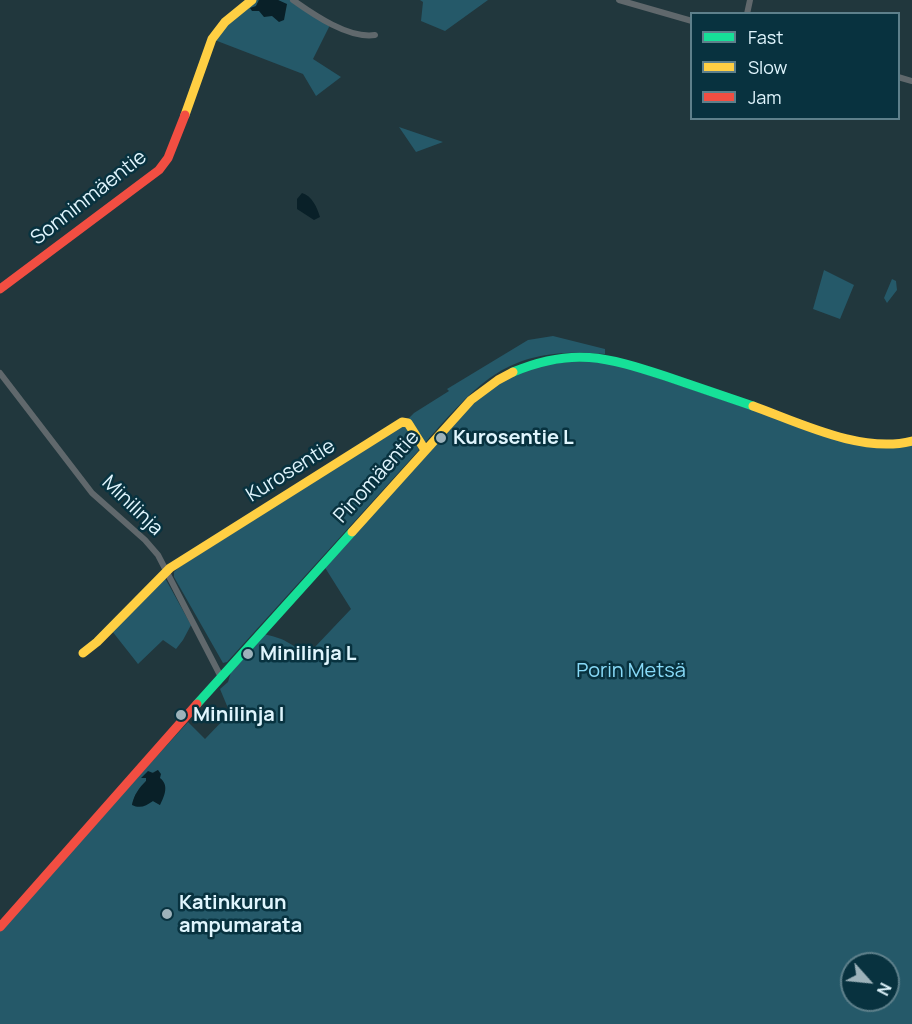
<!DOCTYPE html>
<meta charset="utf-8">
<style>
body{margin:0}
#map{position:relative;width:912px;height:1024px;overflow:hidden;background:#21373d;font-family:Manrope,sans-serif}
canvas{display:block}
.legend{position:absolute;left:690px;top:12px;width:210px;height:108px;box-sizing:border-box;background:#08323f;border:2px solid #5e808b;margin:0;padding:8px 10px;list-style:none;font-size:18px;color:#e0f5fd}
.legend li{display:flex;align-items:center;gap:12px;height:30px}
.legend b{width:30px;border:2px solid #5e808b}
.north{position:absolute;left:840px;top:952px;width:60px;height:60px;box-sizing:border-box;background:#08323f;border:2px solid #5e808b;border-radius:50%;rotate:117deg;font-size:16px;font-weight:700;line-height:24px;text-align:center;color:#e0f5fd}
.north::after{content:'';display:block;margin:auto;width:21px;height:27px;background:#9db2ba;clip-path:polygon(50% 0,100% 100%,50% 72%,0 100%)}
</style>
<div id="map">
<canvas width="912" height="1024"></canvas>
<ul class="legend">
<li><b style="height:8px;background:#16e098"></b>Fast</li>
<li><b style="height:8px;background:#ffcf43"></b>Slow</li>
<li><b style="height:8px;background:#f24e42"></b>Jam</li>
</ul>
<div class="north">N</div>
</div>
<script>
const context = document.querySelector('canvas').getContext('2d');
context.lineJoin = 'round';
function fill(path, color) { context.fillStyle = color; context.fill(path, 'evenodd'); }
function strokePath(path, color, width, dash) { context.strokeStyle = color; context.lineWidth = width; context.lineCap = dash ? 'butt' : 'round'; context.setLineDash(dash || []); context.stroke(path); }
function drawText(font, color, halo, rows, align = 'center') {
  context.font = font + ' Manrope,sans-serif'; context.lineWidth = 5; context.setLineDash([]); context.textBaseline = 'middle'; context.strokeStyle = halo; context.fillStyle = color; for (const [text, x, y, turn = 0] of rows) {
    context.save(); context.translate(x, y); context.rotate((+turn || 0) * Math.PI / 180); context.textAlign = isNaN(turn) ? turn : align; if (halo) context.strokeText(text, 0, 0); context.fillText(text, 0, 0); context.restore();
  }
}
fill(new Path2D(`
 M252,0H259L256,6L287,5L278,0H293L331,23L313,59L341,77L316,96L303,74L212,39Z
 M420,0H488L445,31L421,21L423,2Z
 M399,127L443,142L416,152Z
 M824,270L854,285L840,319L813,309Z
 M892,279L896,281L897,290L887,303L884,298Z
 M553,336L605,349V354C510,346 483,377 425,443L408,419L414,413L449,391L447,389L528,340Z
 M569,362H602L631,369L838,439L912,443V1024H0V928L188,722L205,739L230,713L220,689L228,682L231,672L264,634C271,636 281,638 287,642C298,648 302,653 314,648L351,609L324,566L447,430L484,393L503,381L535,366ZM158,770L160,805L153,801L132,805C134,795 139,788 146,781L147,778H142ZM852,964H888V1000H852Z
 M400,426L407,427L419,450L227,662L223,663L174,577V572L178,568Z
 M165,578L191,625L183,640L176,649L163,640L138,664L112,631Z`), '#255969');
fill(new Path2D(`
 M259,0H278L287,4L284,20L279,22L272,16L264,17L259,11H252L250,8L256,6Z
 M302,193C312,196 317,207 320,217L314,220L297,209V199Z
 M158,770L161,774L160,778C169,785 165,795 160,805L153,801C146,806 140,809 132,805C134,795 139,788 146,781V778H141L148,771L153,773Z`), '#092028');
strokePath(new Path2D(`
 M293,0C314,15 349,39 375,35
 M619,0L692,21
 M747,14L750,0
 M898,77L912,81
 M0,373L92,493L145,540L158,555L221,677`), '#60686c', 6);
strokePath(new Path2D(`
 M513,372C572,347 607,357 665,376C694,386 724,396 753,406
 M197,704L352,532`), '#16e098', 9);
strokePath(new Path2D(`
 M185,115L212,39L225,22L252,0
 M753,406C800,423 862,454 912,441
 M352,532L471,400L498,380L513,372
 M83,653L97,642L170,568L402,422L408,423L425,450`), '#ffcf43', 9);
strokePath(new Path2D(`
 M0,289L159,170L168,158L185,115
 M0,927L197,704`), '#f24e42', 9);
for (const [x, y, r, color] of [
 [441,438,6,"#9db2ba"],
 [248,654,6,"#9db2ba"],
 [181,715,6,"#9db2ba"],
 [167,914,6,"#9db2ba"]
]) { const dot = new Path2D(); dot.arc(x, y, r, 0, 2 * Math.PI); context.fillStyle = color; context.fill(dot); strokePath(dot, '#08323f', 2); }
drawText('20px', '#e0f5fd', '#08323f', [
 ["Sonninmäentie",89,198,-38],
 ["Kurosentie",291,471,-32],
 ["Pinomäentie",377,477,-48],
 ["Minilinja",132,506,44]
]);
drawText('bold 20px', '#e0f5fd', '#08323f', [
 ["Kurosentie L",453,438],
 ["Minilinja L",260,654],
 ["Minilinja I",193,715],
 ["Katinkurun",179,903],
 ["ampumarata",179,926]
], 'left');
drawText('20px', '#88daf7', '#08323f', [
 ["Porin Metsä",631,671]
]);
</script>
